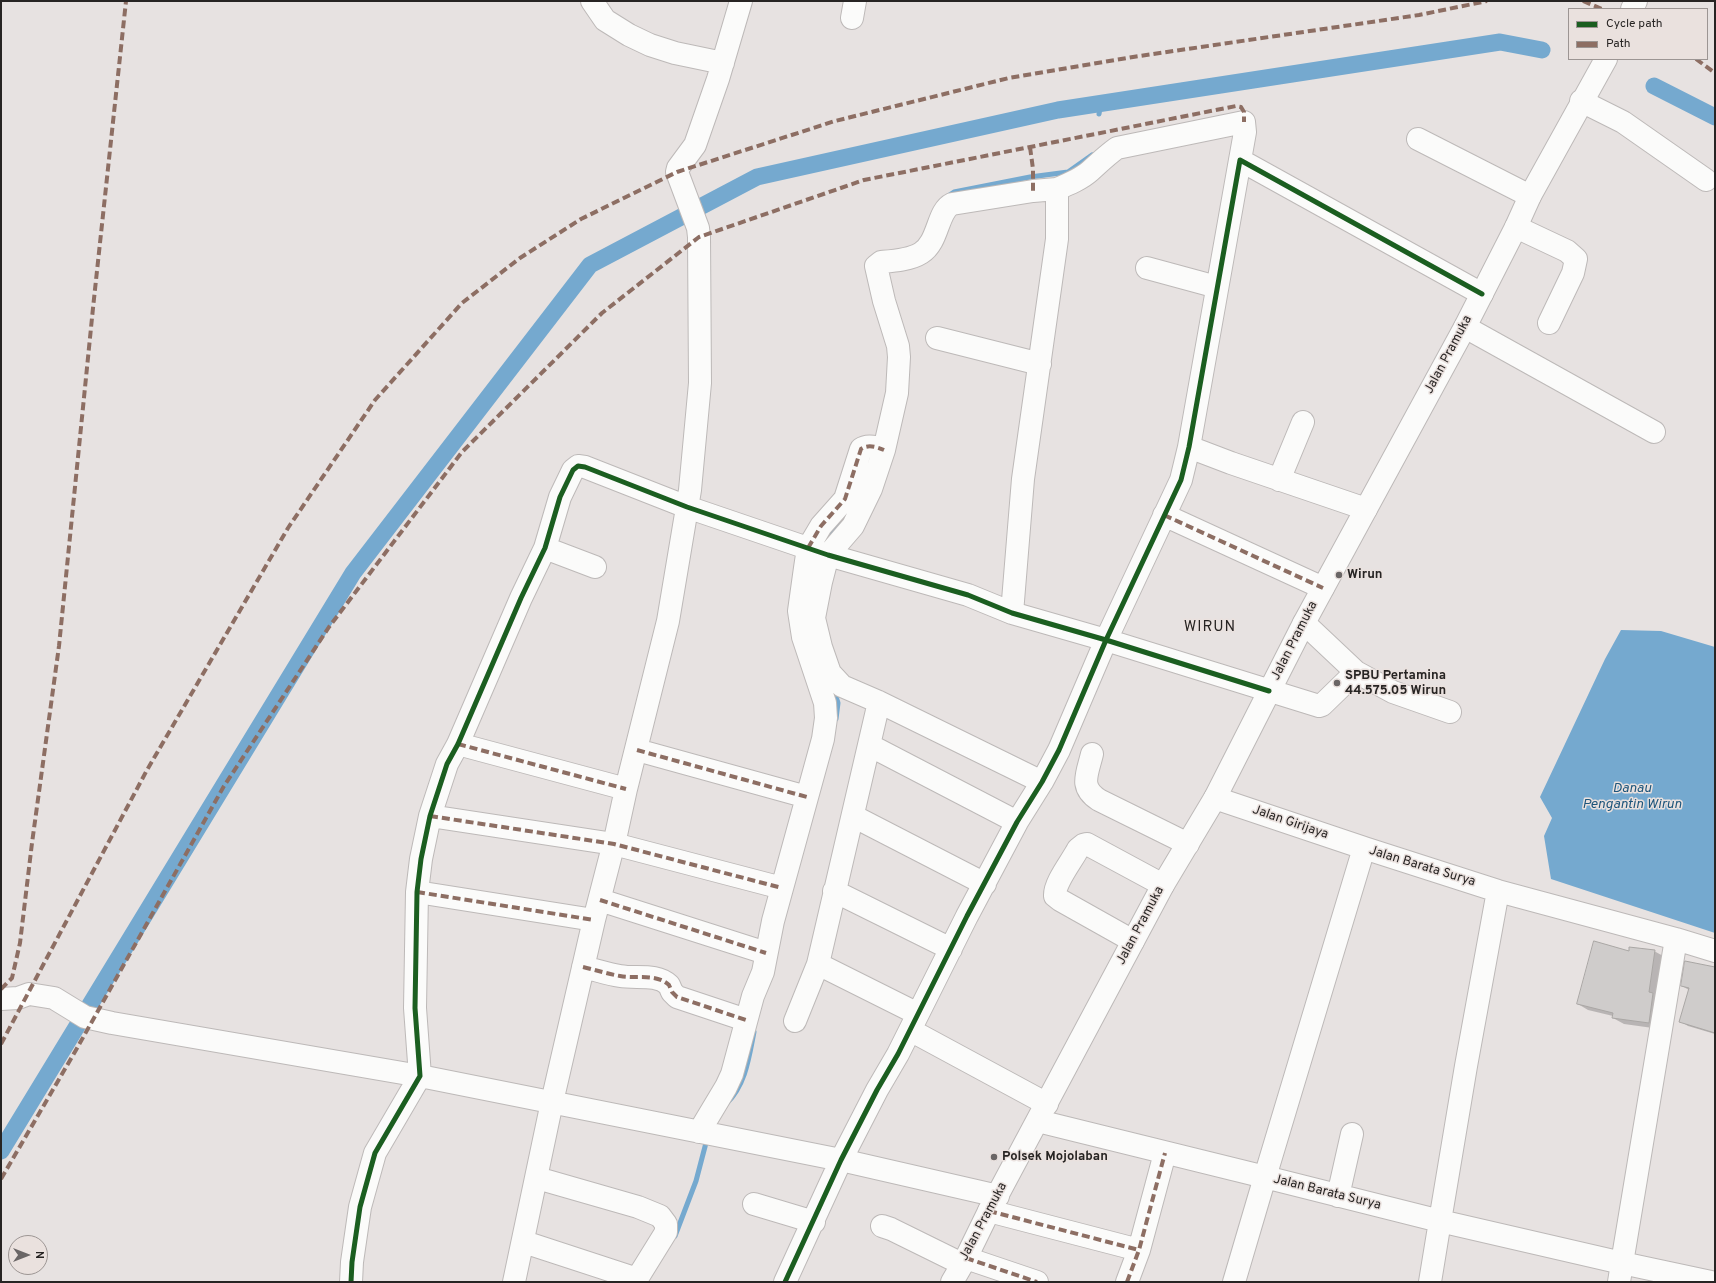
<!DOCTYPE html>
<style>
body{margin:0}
#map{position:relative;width:1716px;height:1283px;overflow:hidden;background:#e7e2e1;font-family:Overpass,sans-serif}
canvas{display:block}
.frame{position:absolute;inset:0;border:2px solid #272423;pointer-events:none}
.legend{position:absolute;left:1568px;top:8px;width:140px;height:52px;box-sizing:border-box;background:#eae1de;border:1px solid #9c9593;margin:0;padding:5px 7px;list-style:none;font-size:12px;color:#272423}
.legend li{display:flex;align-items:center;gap:8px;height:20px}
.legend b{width:20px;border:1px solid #9c9593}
.north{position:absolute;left:8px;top:1235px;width:40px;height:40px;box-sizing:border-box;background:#eae1de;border:1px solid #9c9593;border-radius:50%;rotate:90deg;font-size:11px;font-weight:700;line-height:16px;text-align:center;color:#272423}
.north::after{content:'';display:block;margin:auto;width:14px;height:18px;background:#6a6666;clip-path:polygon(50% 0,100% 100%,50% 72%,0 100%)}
</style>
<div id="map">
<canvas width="1716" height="1283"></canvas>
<div class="frame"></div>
<ul class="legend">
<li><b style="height:5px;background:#1b5e20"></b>Cycle path</li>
<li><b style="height:5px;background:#8d6e63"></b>Path</li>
</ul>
<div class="north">N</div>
</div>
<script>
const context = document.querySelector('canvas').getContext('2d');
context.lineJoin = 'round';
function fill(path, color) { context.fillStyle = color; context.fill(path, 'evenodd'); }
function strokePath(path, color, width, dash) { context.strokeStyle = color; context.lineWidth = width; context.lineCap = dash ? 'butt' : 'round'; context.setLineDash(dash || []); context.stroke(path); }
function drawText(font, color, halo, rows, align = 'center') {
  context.font = font + ' Overpass,sans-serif'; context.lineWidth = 3; context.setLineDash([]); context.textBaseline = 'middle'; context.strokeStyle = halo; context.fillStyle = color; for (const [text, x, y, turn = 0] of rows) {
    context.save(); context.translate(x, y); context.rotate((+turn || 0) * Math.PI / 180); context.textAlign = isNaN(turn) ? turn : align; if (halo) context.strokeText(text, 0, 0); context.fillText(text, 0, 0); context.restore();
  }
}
fill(new Path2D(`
 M1621,630L1661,631L1715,647V933L1551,879L1544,836L1552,818L1540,797L1605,659Z`), '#75a9cf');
fill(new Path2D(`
 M1654,951L1665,957L1660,1029L1624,1024L1613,1018V1016L1588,1010L1578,1004L1629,952Z
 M1715,969V1034L1688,1026L1680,1021L1689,990L1682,986Z`), '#0003');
strokePath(new Path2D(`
 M1099,114L1101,103
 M948,196L954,192L1030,177L1068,172L1092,155
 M823,543L840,521
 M834,690L838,703L836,719
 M727,1103C746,1084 749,1057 754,1032
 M675,1236L696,1181L707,1139`), '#75a9cf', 5);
strokePath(new Path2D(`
 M1654,86L1715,117
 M1,1151L353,573L590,265L757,177L1058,110L1500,42L1542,50`), '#75a9cf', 17);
const building = new Path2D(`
 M1594,941L1629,951V947L1655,950L1649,992L1653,993L1649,1023L1612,1018L1613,1013L1577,1004Z
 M1685,961L1715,967V1033L1679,1022L1689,988L1681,986Z`);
fill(building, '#cfcccb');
strokePath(building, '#a9a6a4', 1);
const minor = new Path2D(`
 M592,1L605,20L629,35L650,45L675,53L723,63
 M852,18L855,1
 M1581,101L1623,122L1706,180
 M1418,139L1530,196
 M1057,189C1069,184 1081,179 1090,171C1099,163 1107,155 1117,148L1244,122L1245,132L1240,160
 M1516,227L1567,251L1576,259L1573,273L1549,323
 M1147,268L1217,287
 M1465,327L1654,432
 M937,338L1040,364
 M1189,447L1231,463L1366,509
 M1279,480L1303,422
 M1164,515L1323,588
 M545,548L595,567
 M1356,672L1393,692L1450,712
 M879,702L842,686L830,673L821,647L814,618L821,582L828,555L853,526L871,489L884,450L897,393L899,357L898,346L884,301L876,266L881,262C893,261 910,260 921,253C939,242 937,211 952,204L1033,191L1057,189V239L1023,479L1012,613
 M458,744L626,789
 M869,745L1017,822
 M637,750L807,797
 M1092,754C1087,775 1079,787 1099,800L1188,844
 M1215,798L1364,848
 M430,816L614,844L782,888
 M853,816L985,884
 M834,891L951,949
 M1498,891L1466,1066L1440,1221L1265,1177L1364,848L1498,891L1676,939
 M417,892L594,920
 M600,900L766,953
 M1133,941L1060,900L1055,896C1054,883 1072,861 1078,849L1083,845L1087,844L1163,885
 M818,964L918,1014
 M583,967C596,970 608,974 620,976C636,979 656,973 669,985L672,992L677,997L746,1020
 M1,999L18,998L29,994L54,998L85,1017L112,1023L420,1076L841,1160L998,1196
 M795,1021L818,964L879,702L1042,782
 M910,1030L1047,1104
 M1038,1121L1265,1177L1234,1282
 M699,1132L726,1087L732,1074L753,996L763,972L773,921L823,739L826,718L825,703L803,637L799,611L805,568L808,548L821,526L845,499L861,449C868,444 877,447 884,450
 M537,1178L638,1207L660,1216L666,1224V1232L635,1282
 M1338,1196L1352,1134
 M754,1204L814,1222
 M989,1211L1139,1250
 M882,1226L891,1229L962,1264
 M524,1242L637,1279
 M966,1258L1037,1282
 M351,1282L352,1262L360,1207L375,1153L420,1076L415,1008L417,892L421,859L430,816L447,764L458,744L521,598L545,548L560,497L573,470L578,466L585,467L687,507L828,555L968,595L1012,613L1106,640L1319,706L1322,705L1356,672L1304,623
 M514,1282L552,1102L594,920L616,835L626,789L668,621L690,490L700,383L699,237L698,228L677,172L678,168L695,145L718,79L741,1
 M785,1282L841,1160L877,1090L898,1054L967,916L1017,822L1042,782L1059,750L1106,640L1181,480L1189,447L1240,160L1482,294
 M1127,1282L1139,1250L1165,1153
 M1430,1282L1440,1221L1622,1263L1619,1282
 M1711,1282L1622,1263L1676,939L1715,951`);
const major = new Path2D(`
 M1632,9L1636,1
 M952,1282L966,1258L989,1211L1163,885L1215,798L1304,623L1465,327L1516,227L1530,196L1606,59`);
strokePath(minor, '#bdb9b8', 24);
strokePath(major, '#bdb9b8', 24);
strokePath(minor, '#fbfbfa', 22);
strokePath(major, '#fbfbfa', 22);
strokePath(new Path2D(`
 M1583,1L1602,9
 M1696,59L1715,73
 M1030,147L1033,169V191
 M1164,515L1323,588
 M808,548L821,526L845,499L861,449C868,444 877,447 884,450
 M458,744L626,789
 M637,750L807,797
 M430,816L614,844L782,888
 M417,892L594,920
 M600,900L766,953
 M583,967C596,970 608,974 620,976C636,979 656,973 669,985L672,992L677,997L746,1020
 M1,989L12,978L20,943L32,843L59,646L93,308L126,1
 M1,1044L147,770L288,528L375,400L462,303L520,258L581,219L677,172L835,121L1009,78L1133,57L1419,15L1487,1
 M1,1179L76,1050L224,786L329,627L462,452L602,313L699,237L864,180L1236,106L1241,107L1244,112V122
 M989,1211L1139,1250
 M966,1258L1037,1282
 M1127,1282L1139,1250L1165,1153`), '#8d6e63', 4, [8, 4]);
strokePath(new Path2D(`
 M351,1282L352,1262L360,1207L375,1153L420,1076L415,1008L417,892L421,859L430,816L447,764L458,744L521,598L545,548L560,497L573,470L578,466L585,467L687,507L828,555L968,595L1012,613L1106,640L1269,691
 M785,1282L841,1160L877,1090L898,1054L967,916L1017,822L1042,782L1059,750L1106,640L1181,480L1189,447L1240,160L1482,294`), '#1b5e20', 5);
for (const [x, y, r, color] of [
 [1339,575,4,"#6a6666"],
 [1337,683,4,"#6a6666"],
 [994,1157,4,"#6a6666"]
]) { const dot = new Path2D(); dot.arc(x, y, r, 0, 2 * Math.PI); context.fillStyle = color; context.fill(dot); strokePath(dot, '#eae1de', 1.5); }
drawText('13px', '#272423', '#eae1de', [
 ["Jalan Pramuka",1449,355,-62],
 ["Jalan Pramuka",1295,641,-63],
 ["Jalan Girijaya",1290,823,19],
 ["Jalan Barata Surya",1422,867,17],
 ["Jalan Pramuka",1141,926,-62],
 ["Jalan Barata Surya",1327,1193,14],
 ["Jalan Pramuka",984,1222,-62]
]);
drawText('bold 13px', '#272423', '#eae1de', [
 ["Wirun",1347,575],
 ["SPBU Pertamina",1345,676],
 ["44.575.05 Wirun",1345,691],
 ["Polsek Mojolaban",1002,1157]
], 'left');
drawText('italic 14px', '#1d557b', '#eae1de', [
 ["Danau",1632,789],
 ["Pengantin Wirun",1632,805]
]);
context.letterSpacing = '1px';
drawText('15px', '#272423', '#eae1de', [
 ["WIRUN",1210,628]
]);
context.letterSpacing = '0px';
</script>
